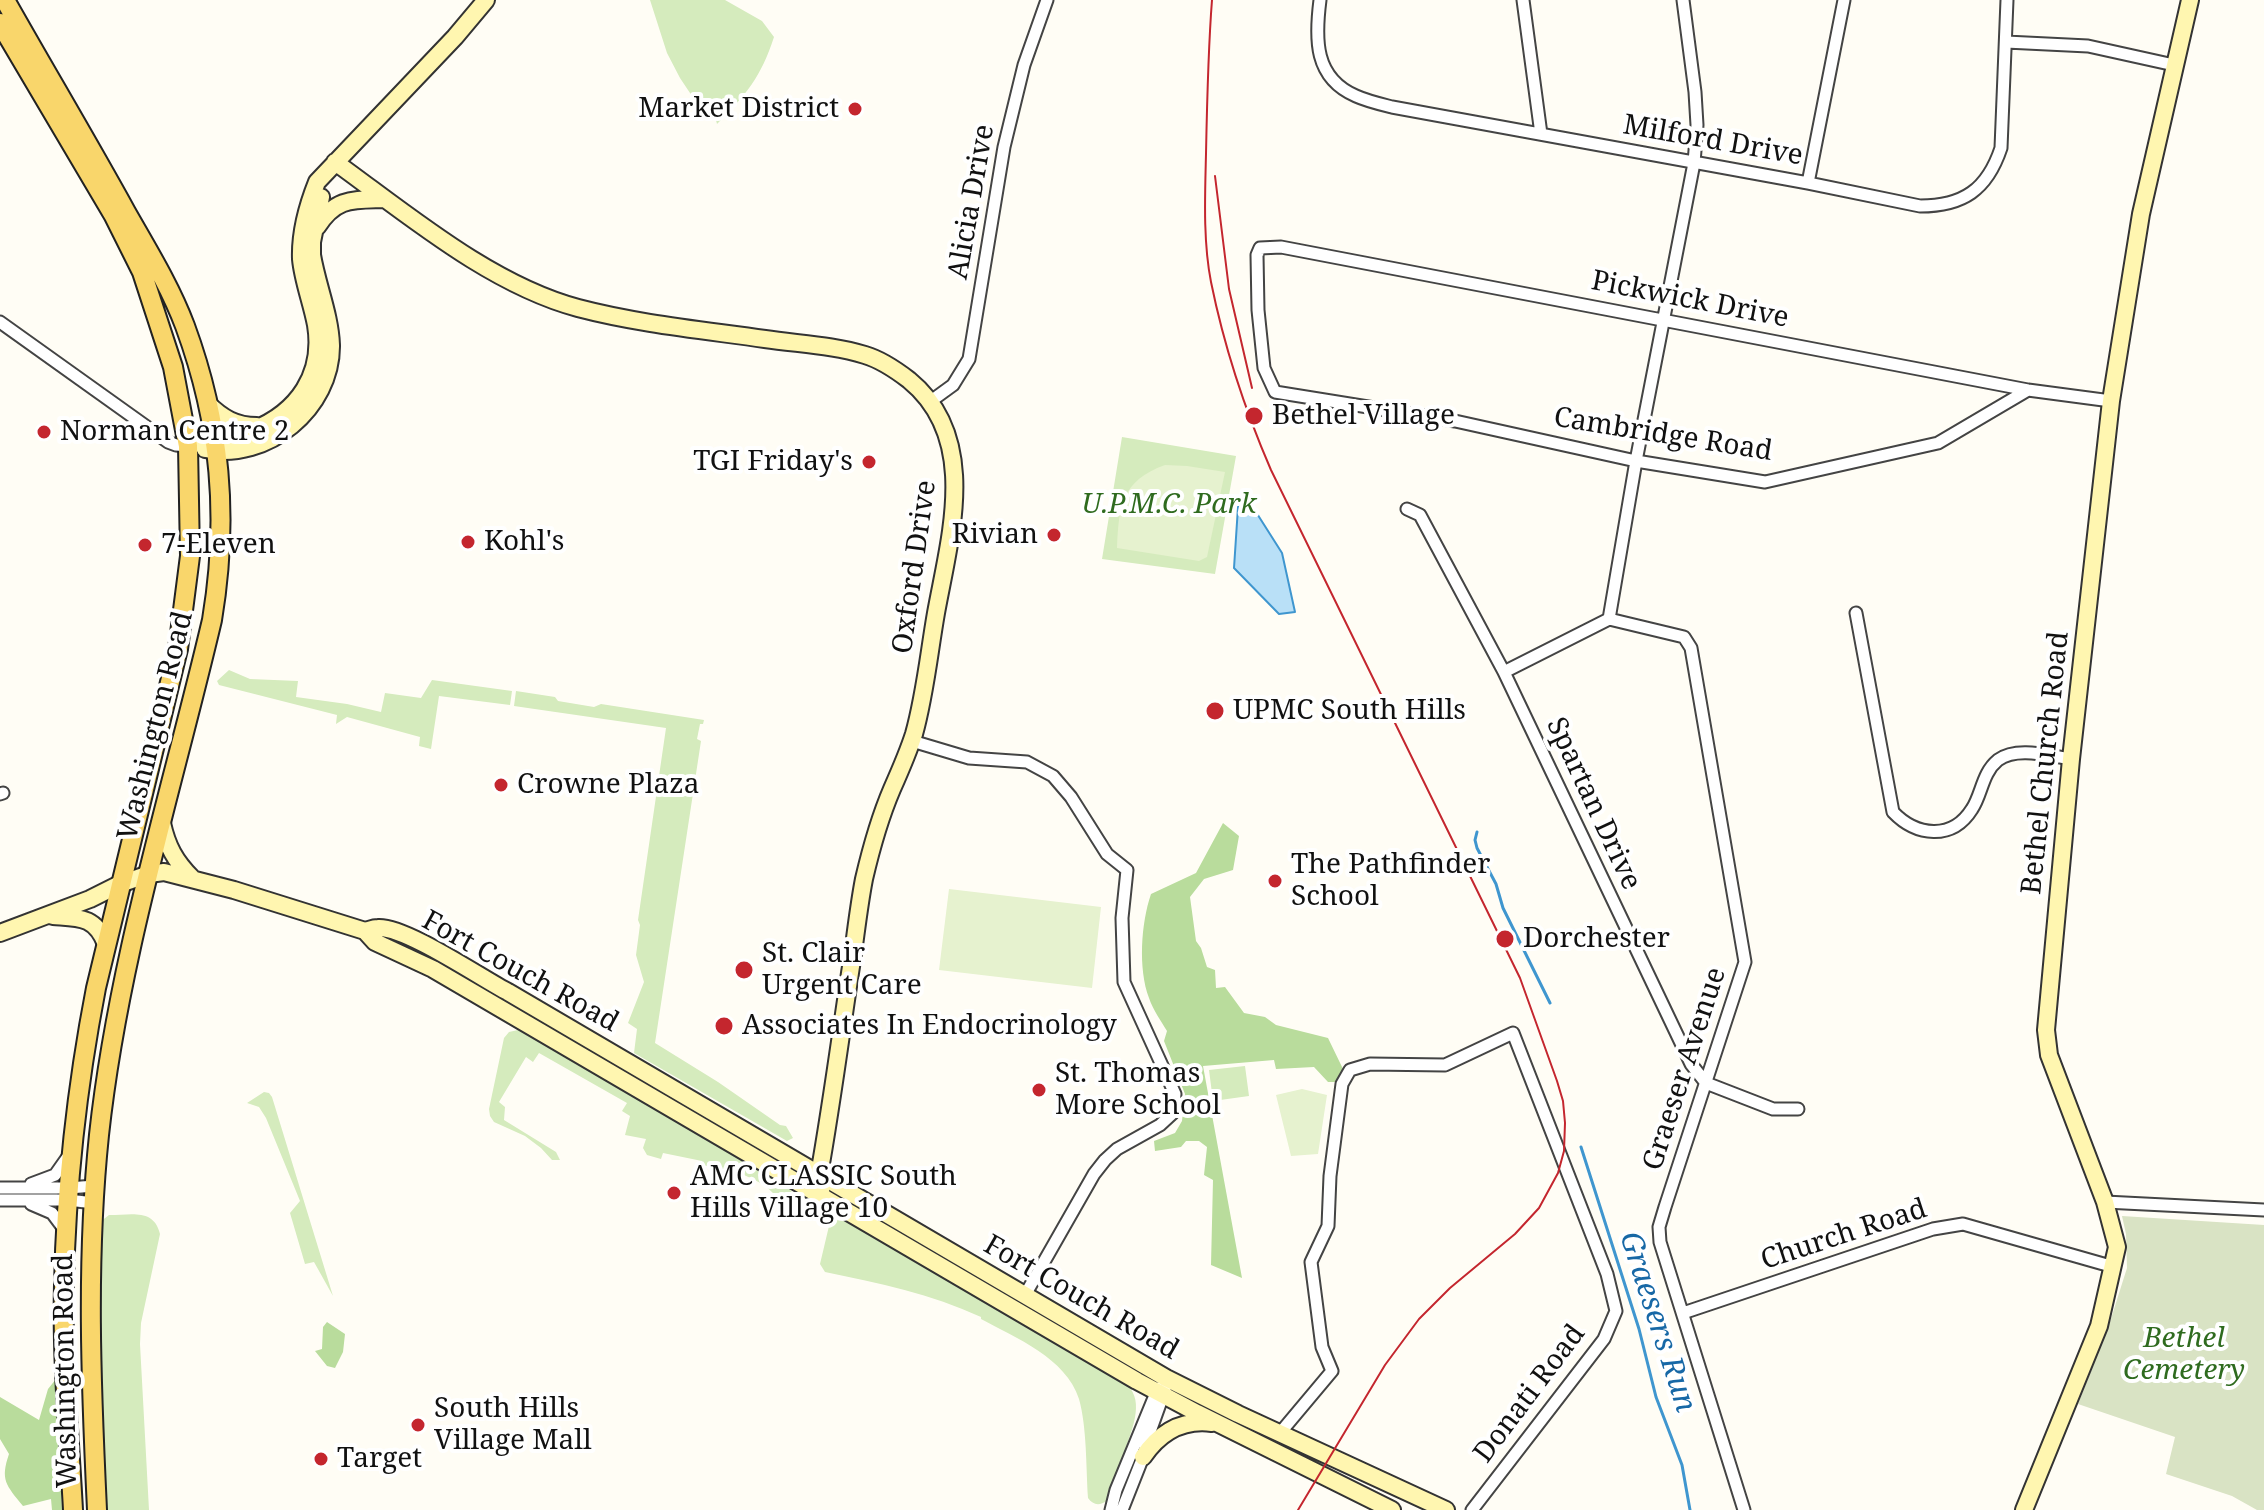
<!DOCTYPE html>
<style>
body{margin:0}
canvas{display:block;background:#fffdf5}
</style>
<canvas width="2264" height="1510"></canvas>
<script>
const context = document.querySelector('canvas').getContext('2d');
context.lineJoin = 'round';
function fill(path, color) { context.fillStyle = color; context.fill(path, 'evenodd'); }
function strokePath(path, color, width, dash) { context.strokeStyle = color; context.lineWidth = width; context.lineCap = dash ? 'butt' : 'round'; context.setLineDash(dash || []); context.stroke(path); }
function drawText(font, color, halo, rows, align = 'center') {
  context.font = font + ' "Noto Serif",serif'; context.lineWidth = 8; context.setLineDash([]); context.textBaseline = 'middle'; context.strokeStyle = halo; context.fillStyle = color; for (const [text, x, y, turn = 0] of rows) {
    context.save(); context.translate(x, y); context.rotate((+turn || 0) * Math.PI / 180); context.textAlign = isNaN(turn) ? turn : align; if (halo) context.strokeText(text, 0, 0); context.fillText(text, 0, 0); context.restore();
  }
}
fill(new Path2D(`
 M650,0H725L762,21L774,37C761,77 746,95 717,124L714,112L704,114L680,78L667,53Z
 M1122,437L1236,456L1215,574L1102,559Z
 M229,670L250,679L298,681L296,697L347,704L381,712L385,693L421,698L432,680L512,691L510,705L439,696L431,749L419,746L420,737L347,717L336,724L337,715L219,685L217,681Z
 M516,691L555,697L558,701L594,707L601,704L704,720L703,724H700L697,739L701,741L655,1043L718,1082L780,1125L786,1126L793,1138L787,1141L634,1053L637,1029L628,1023L644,982L636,955L640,925L638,920L666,728L514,706Z
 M518,1030L523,1031L783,1182C793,1191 797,1198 792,1212L789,1209L786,1211L785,1209C773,1190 765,1184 744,1175L742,1180L718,1174L717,1168L702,1165V1161L663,1153L661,1159L647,1155L643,1148L646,1139L625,1135L630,1116L622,1111L627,1103L539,1053L533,1062L526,1057L499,1102L505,1107L504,1120L556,1152L560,1160H552L541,1148L525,1136L494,1122L490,1116L489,1109L504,1038L509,1032Z
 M1245,1066L1249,1096L1213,1101L1209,1070Z
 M264,1092L269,1093L272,1097L333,1296L314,1262L305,1264L290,1213L300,1201L266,1118L259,1107L247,1103Z
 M109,1215C131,1215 154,1208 160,1234L141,1323L140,1344L149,1510H105L98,1409L100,1222Z
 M839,1218H844L1127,1383V1385C1146,1402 1130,1433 1124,1454L1126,1456L1107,1501C1099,1506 1093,1505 1088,1498C1086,1467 1087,1428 1079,1399C1066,1358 1016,1338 981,1319V1317C931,1294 879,1283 825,1272L820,1264L829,1226Z`), '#d5ebbd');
fill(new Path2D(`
 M1223,823L1239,836L1233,870L1204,879L1190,897L1196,941L1201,948L1207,967L1215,970L1216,988L1225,987L1244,1013L1265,1017L1276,1025L1328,1038L1343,1069L1338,1082H1328L1314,1067L1276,1069L1274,1060L1203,1066L1242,1278L1211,1265L1213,1180L1204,1175L1207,1147L1199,1141H1186L1181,1147L1155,1151L1154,1141L1175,1133L1182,1121L1185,1094L1164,1041L1167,1031C1161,1021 1153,1010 1149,998C1138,969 1141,923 1151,894L1196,873Z
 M327,1322L345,1334L343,1352L335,1368L327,1366L315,1351L322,1349L323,1327Z
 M56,1379L62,1510H52L51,1499L23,1506C6,1485 0,1480 9,1454L0,1439V1397L39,1420L48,1389Z`), '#b9dc9c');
fill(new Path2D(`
 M2122,1216L2264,1225V1510H2257L2232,1496L2166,1474L2175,1437L2078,1404L2108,1328L2127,1268L2126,1234Z`), '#d9e3c4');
fill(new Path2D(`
 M1165,465L1187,466L1225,472L1207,557L1199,561L1117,548C1119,506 1121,481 1165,465Z
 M949,889L1101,907L1092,988L939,970Z
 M1302,1089L1327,1095L1318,1154L1291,1156L1276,1095Z`), '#e6f2cf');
const water = new Path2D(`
 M1249,501L1282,553L1295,612L1279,614L1234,568L1238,507Z`);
fill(water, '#b9e0f7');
strokePath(water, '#3f96cf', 2);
strokePath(new Path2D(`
 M1477,832L1475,840L1477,848L1496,884L1503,908L1550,1003
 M1581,1147L1639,1329L1656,1397L1682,1465L1690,1510`), '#3f96cf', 3);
const street = new Path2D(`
 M1320,0C1315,39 1314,78 1356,96C1367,101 1380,104 1392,107L1808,183L1920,206C1963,206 1987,190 2001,148L2007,0
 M1523,0L1541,134
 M2006,42L2088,46L2174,65
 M1808,183L1844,0
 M0,322L168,442L176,445L188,446
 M2028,390L1938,443L1765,482L1636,461L1455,421L1275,392L1264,368L1258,310L1257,255L1260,248L1281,247L2028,390L2111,401
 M931,401L953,385L969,359L1004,147L1024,65L1047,0
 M1407,509L1420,515L1504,672L1691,1064L1706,1083L1773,1109H1798
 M1856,613L1893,812C1916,836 1952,841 1972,809C1982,794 1982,773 1998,760C2017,746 2049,756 2071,759
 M1609,619L1636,461L1694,163L1697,125L1695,92L1683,0
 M1504,672L1609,619L1684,637L1691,648L1745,962L1665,1207L1659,1227L1660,1242L1744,1510
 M912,741L969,758L1027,762L1053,776L1071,797L1107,854L1127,870L1122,918L1124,982L1175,1094L1173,1113L1160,1125L1117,1149L1105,1160L1094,1174L1025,1295
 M0,794L3,793
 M31,1184L55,1175L67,1158
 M0,1188H68L95,1186
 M0,1200H68L94,1203
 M2105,1202L2264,1210
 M31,1204L52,1213L64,1229
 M1683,1313L1933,1229L1963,1224L2114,1267
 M1280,1433L1332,1371L1322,1347L1311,1262L1328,1226L1330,1176L1342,1084L1350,1070L1370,1064L1445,1065L1513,1033L1607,1274L1616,1311L1604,1339L1472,1510
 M1111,1510L1116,1490L1158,1388
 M1122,1510L1143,1457L1147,1440L1165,1390`);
const secondary = new Path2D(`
 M335,162C407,214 491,285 578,308C639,324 702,330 765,339C798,344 833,345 865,355C882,360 896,370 909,380C980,438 950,536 936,613C929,653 925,695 914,734C908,753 900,771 892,789C880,817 871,849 864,879C858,910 855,942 850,973C840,1040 831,1108 819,1175L822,1197
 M317,227C336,197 353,200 385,199
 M207,403C222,418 236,426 257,426
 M188,446C197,443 207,439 217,438C230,436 241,435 253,430C298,412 324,374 316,325C312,303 303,281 301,259C300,232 307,207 317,182L455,37L486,0
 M205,449C267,462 332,408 331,345C330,315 317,285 312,255V242L321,197
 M162,823C167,846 175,861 192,878
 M53,916C79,918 95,916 106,944
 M365,931L375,942L433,969L1137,1381L1197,1413L1392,1510
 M0,933L90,899L120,884L149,874L164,872L234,890L365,931C369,930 373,928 378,928C405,926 481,978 508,992L1166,1378L1238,1414L1446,1510
 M1143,1457C1160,1432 1182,1419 1212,1423
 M2024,1510L2099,1326L2117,1247L2105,1202L2049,1055L2046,1030L2071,759L2111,401L2141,214L2190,0`);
const primary = new Path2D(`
 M5,0C45,71 87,141 126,212C147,249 170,286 185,326C221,424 229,518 212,620C172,790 118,960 99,1135C86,1260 91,1384 97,1510
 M0,23L114,216L142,272L173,367L188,446L190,556L178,649L96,988C77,1086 66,1185 64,1285C62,1360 69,1435 73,1510`);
strokePath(street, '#444', 15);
strokePath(secondary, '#333', 20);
strokePath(primary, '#222', 22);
strokePath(street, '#fff', 11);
strokePath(secondary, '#fff6b0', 16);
strokePath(primary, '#f9d66b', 18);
strokePath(new Path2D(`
 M1212,0C1208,51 1207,102 1206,154C1205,196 1203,241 1211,282C1224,346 1245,410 1271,470L1520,978L1557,1081L1563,1101L1565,1123L1564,1151L1558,1173L1539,1208L1515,1234L1450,1288L1419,1319L1385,1365L1298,1510
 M1215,176L1229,289L1252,388`), '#c4262e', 2);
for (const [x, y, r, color] of [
 [855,109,8,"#c4262e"],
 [1254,416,10,"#c4262e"],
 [44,432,8,"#c4262e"],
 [869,462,8,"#c4262e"],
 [1054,535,8,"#c4262e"],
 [468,542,8,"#c4262e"],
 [145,545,8,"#c4262e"],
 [1215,711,10,"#c4262e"],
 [501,785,8,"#c4262e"],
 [1275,881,8,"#c4262e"],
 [1505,939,10,"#c4262e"],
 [744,970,10,"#c4262e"],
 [724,1026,10,"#c4262e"],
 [1039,1090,8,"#c4262e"],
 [674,1193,8,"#c4262e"],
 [418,1425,8,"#c4262e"],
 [321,1459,8,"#c4262e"]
]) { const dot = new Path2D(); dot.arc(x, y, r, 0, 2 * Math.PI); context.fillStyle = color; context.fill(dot); strokePath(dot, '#fff', 3); }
drawText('28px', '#111', '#fff', [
 ["Market District",839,109,"right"],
 ["Bethel Village",1272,416],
 ["Norman Centre 2",60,432],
 ["TGI Friday's",853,462,"right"],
 ["Rivian",1038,535,"right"],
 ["Kohl's",484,542],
 ["7-Eleven",161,545],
 ["UPMC South Hills",1233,711],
 ["Crowne Plaza",517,785],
 ["The Pathfinder",1291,865],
 ["School",1291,897],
 ["Dorchester",1523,939],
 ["St. Clair",762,954],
 ["Urgent Care",762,986],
 ["Associates In Endocrinology",742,1026],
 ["St. Thomas",1055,1074],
 ["More School",1055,1106],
 ["AMC CLASSIC South",690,1177],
 ["Hills Village 10",690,1209],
 ["South Hills",434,1409],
 ["Village Mall",434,1441],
 ["Target",337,1459]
], 'left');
drawText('28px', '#111', '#fff', [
 ["Milford Drive",1713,141,10],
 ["Alicia Drive",972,202,-80],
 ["Pickwick Drive",1690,300,11],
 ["Cambridge Road",1663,435,9],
 ["Oxford Drive",915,567,-82],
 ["Washington Road",156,726,-76],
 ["Bethel Church Road",2046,763,-84],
 ["Spartan Drive",1593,804,65],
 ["Fort Couch Road",520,972,29],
 ["Graeser Avenue",1685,1069,-72],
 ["Church Road",1844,1235,-18],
 ["Fort Couch Road",1081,1298,30],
 ["Washington Road",66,1371,-91],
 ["Donati Road",1530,1394,-53]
]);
drawText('italic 28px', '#2f6b1f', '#fff', [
 ["U.P.M.C. Park",1169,505],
 ["Bethel",2184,1339],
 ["Cemetery",2184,1371]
]);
drawText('italic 30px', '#1768a6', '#fff', [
 ["Graesers Run",1657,1322,72]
]);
</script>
